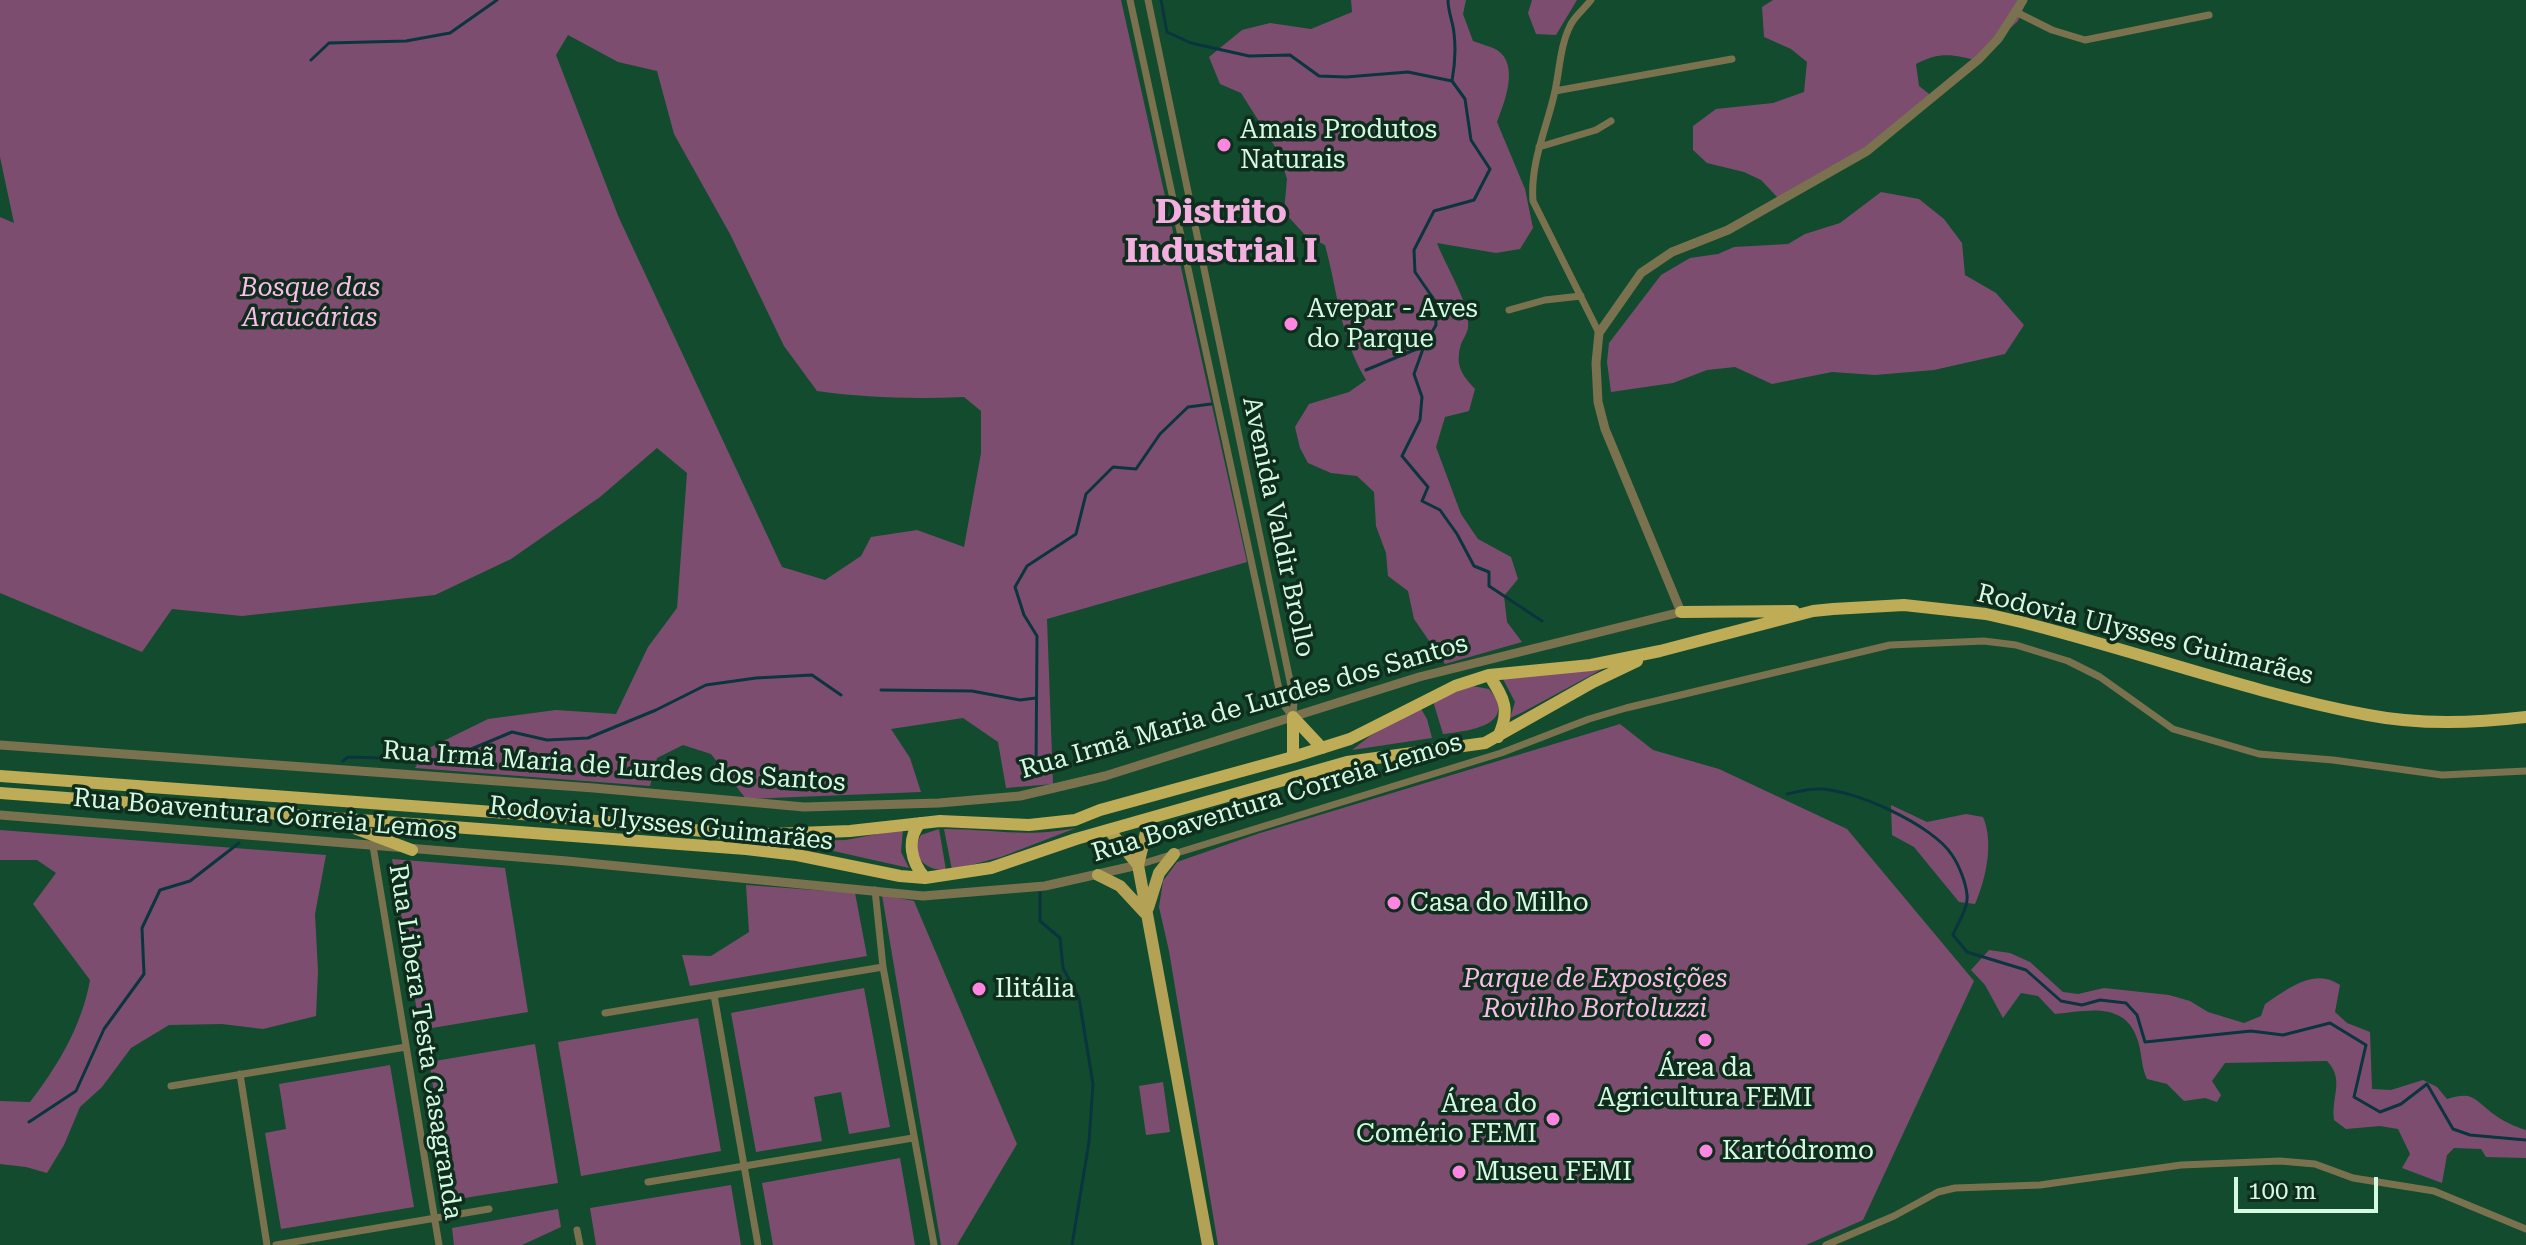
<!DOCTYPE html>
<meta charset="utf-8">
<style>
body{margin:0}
#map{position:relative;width:2526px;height:1245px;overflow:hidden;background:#134b2f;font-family:"Roboto Serif",serif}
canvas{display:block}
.scale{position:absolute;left:2234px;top:1177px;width:144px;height:36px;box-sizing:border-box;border:4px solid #d6f9e2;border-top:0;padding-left:10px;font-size:24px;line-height:28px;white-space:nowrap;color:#d6f9e2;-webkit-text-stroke:6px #0f2d1d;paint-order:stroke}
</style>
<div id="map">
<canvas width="2526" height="1245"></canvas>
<div class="scale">100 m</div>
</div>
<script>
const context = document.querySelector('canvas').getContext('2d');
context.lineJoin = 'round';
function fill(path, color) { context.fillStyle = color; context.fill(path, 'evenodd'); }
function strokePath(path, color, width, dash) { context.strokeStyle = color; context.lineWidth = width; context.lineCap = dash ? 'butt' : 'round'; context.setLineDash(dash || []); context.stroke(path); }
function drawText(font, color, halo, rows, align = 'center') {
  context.font = font + ' "Roboto Serif",serif'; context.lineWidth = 7; context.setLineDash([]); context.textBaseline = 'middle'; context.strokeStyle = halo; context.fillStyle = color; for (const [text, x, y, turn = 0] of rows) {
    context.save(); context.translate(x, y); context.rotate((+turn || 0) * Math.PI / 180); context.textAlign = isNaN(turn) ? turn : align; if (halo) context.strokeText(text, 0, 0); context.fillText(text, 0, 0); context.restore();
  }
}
fill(new Path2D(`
 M0,0H1121L1247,562L1047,619L1053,784L1006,788L998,742L963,718L891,729L910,758L921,792L746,799L711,754L683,745L657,758L650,786L415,768L425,750L488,719L556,710L616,714L648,647L677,608L687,473L657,448L600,497L511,559L435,595L242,616L172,609L142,652L0,593V217L14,223L0,157ZM568,35L618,62L657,71L674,134L730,234L784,346L817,391C866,398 914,399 964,397L981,411V453L964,547L917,530L871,537L861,556L825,580L782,567L619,218L556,55Z
 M1351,0H1466L1463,14L1473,41C1480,44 1490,46 1497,50C1520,65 1504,103 1497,122L1525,189L1533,228L1520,249L1496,253L1437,243C1445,265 1471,305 1468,327C1468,332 1463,339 1461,344C1455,365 1461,374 1475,389L1469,411L1445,417L1436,447L1461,514L1478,539L1511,557L1518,579L1504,596L1507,622L1522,642L1445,664L1414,619L1408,591L1388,576L1386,553L1376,526L1374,492L1357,476L1331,473L1308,463L1300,448L1295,427L1309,404L1349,392L1366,380C1340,337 1338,293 1325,245L1305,235L1284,212L1287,179L1279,153L1241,93L1220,84L1209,57L1242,30L1270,23L1311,29L1352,12Z
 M1532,0H1577L1556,35L1536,34L1528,13Z
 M1773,0H2027L2018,21L1975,60C1950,54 1939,52 1916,64L1919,86L1933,97L1880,145L1780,200L1761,180L1744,172L1707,163L1693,150V126L1716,109L1773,103L1804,92L1807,62L1791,49L1764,37L1762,7Z
 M1881,192L1919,199L1944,219L1962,243L1965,275L1996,293L2024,325L2005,354L1934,370L1875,375L1832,372L1772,384L1735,367L1707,370L1673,383L1611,392L1607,362L1609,343L1661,275L1690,258L1718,254L1734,247L1788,244L1805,234L1840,223Z
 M1608,666L1523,712L1510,718L1515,702L1503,679Z
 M1472,686L1489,689C1519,725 1469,731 1443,734L1433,701Z
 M1420,707L1427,719L1432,738L1352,750L1370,736Z
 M1620,724L1653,750L1719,769L1847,829L1974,981L1863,1220L1806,1245H1218L1169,951L1159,907L1163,881L1177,862L1257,834Z
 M1891,805L1927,822L1966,814L1983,817C1994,842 1986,879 1975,904L1959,902L1914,847L1892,835Z
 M1076,828L1001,857L952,870L944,829C993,829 1026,838 1076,828Z
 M903,829L901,852L909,868L789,841L846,840Z
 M939,829L946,870C925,871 909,855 921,835Z
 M0,830L326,855L315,914L318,971L316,1016L263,1029L222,1024L169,1025L131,1048L102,1087L80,1107L64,1145L47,1173L26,1167L0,1164V1101L30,1102C58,1066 82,1025 90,980L33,904L56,873L37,860H0Z
 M392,859L505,868L528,1012L420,1030Z
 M746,885L855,893L867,956L690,986L682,955L711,956L749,932Z
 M882,895L914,901L1017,1144L957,1245H941Z
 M1989,950L2010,953L2030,962L2063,992L2078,994L2104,988L2169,995L2190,1001L2208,1012L2244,1023L2261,1016L2265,1004C2288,989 2314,967 2340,985L2335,1012L2347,1023L2370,1032L2372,1089L2391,1090L2423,1080L2437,1087L2447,1099C2473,1091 2473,1098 2492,1113C2501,1120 2515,1127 2526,1130V1158L2486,1157L2481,1149L2454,1148L2447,1155L2442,1183L2402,1168L2410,1154L2398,1129L2380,1126L2346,1129L2334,1120C2331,1096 2345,1080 2327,1061L2225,1063L2212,1081L2221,1095L2217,1102L2205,1098L2184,1101L2167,1084L2147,1079C2141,1066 2142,1054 2138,1041C2126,1000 2086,1011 2055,1014L2038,996L2021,993L2003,1018L1985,985L1971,970Z
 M864,988L890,1127L849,1134L841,1092L814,1097L822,1141L756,1152L731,1013Z
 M698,1018L721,1151L581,1176L558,1042Z
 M535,1044L558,1183L452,1200L429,1062Z
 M390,1065L414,1207L281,1229L265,1133L286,1129L279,1084Z
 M1163,1082L1170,1132L1146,1135L1139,1086Z
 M900,1158L915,1245H773L762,1183Z
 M731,1185L741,1245H596L590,1208Z
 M558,1209L561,1227L522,1245H454L452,1228Z`), '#7d4d70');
strokePath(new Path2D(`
 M1161,0L1167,32L1191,43L1249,56L1290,55L1319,76L1346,77L1408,72L1452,81
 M1448,0C1448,12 1453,22 1454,33C1456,50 1455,65 1452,81L1465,99L1471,140L1490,169L1474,200L1434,211L1414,250L1415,272L1435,301L1436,325L1424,346L1414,374L1422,397L1420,420L1402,456L1428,487L1422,501L1440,510L1457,534L1474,566L1489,572V586L1542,621
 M311,60L329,43L406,41L450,33L497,0
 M1366,370L1424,346
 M881,690L972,691L1020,700L1036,698
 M343,761L348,757L445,760L512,732L547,740L588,738L656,710L706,685L756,678L812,675L841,695
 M1036,769L1037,636L1024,615L1015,587L1027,566L1076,534L1086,494L1113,467L1136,469L1160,434L1188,407L1211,404
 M1787,794C1797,792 1807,789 1817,789C1852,788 1933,825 1952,855C1959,865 1966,883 1967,895C1969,907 1957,924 1953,935L1967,952L2026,970L2061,1001L2082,1005L2100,1000L2126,1003L2137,1015L2145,1042L2251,1031L2283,1035L2330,1023L2366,1045L2354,1097L2380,1112L2401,1104L2427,1084L2453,1129L2470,1135L2526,1140
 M1040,893V921L1060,938L1063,968L1079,998L1093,1084L1089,1142L1072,1245
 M29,1122L76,1091L104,1029L144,974L142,928L160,890L190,881L239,843`), '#0b353e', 3);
strokePath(new Path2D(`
 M1130,0L1282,703L1293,717L1294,700L1148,0
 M1591,0C1585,8 1576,15 1571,24C1560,45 1560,68 1555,91C1547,128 1530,162 1533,201L1599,333
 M2016,12L2052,30L2085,40L2209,15
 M1555,91L1732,59
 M1539,147L1596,130L1611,121
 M1509,310L1545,300L1581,296
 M373,846L439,1245
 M1138,865L1501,753L1589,719L1626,708L1890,645L1984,641L2016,645L2068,661L2100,677L2173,729L2259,754L2333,760L2442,775L2526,771
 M875,890L883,967L934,1245
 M714,995L758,1245
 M605,1013L883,967
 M240,1074L267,1245
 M171,1086L406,1047
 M648,1182L913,1138
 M577,1230L580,1245
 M276,1245L489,1209
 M1826,1245L1894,1216L1938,1192L1955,1188L2040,1185L2181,1165L2280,1161L2315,1164L2353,1178L2434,1191L2526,1229`), '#7a724e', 7);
strokePath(new Path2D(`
 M0,745L594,788L804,807L939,803L1020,796L1105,776L1419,677L1681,612L1605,429L1598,402L1596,363L1599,333L1641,273L1672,252L1728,230L1867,151L1979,59L1998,39L2023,0
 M0,815L567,861L923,896L1045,886L1138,865`), '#7a724e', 9);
strokePath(new Path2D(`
 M1149,820L1138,865L1208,1245
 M1109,830L1138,865
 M1098,875L1120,886L1145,913
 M1148,908L1159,873L1174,854`), '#b3a255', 12);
strokePath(new Path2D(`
 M1681,612L1794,611
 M1489,675C1504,699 1511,709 1498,737
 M1293,717L1322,748
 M1293,757V717
 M0,776L521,814L747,835L850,831L940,821L1029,825L1075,820L1100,810L1293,757L1350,739L1455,686L1489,675L1591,665L1660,651L1813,611L1833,609L1904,605L1986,614L2021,622C2137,651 2251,693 2368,715C2419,725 2475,723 2526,717
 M0,793L746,849L797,855L900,876L925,878L991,868L1076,839L1347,762L1485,743L1593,682L1637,661
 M338,822L412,850
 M920,823C906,840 911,862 925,878`), '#beac56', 12);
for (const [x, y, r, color] of [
 [1224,145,8,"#fe86e0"],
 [1291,324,8,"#fe86e0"],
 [1394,903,8,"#fe86e0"],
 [979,989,8,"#fe86e0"],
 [1705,1040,8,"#fe86e0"],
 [1553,1119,8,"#fe86e0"],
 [1706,1151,8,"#fe86e0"],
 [1459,1172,8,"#fe86e0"]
]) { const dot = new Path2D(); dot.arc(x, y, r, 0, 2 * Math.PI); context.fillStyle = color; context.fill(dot); strokePath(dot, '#0f2d1d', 3); }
drawText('26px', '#d6f9e2', '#0f2d1d', [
 ["Amais Produtos",1240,130],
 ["Naturais",1240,160],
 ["Avepar - Aves",1307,309],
 ["do Parque",1307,339],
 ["Casa do Milho",1410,903],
 ["Ilitália",995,989],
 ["Área da",1705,1068,"center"],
 ["Agricultura FEMI",1705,1098,"center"],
 ["Área do",1537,1104,"right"],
 ["Comério FEMI",1537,1134,"right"],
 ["Kartódromo",1722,1151],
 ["Museu FEMI",1475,1172]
], 'left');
drawText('italic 26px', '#fabde8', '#0f2d1d', [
 ["Bosque das",310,288],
 ["Araucárias",310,318],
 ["Parque de Exposições",1595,979],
 ["Rovilho Bortoluzzi",1595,1009]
]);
drawText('26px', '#d6f9e2', '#0f2d1d', [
 ["Avenida Valdir Brollo",1278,527,78],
 ["Rodovia Ulysses Guimarães",2145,635,14],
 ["Rua Irmã Maria de Lurdes dos Santos",1244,707,-16],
 ["Rua Irmã Maria de Lurdes dos Santos",614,767,4],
 ["Rua Boaventura Correia Lemos",1277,798,-17],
 ["Rua Boaventura Correia Lemos",265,815,5],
 ["Rodovia Ulysses Guimarães",661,824,6],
 ["Rua Libera Testa Casagranda",425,1042,81]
]);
drawText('bold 34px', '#f3afdf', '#0f2d1d', [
 ["Distrito",1221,213],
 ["Industrial I",1221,252]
]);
</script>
